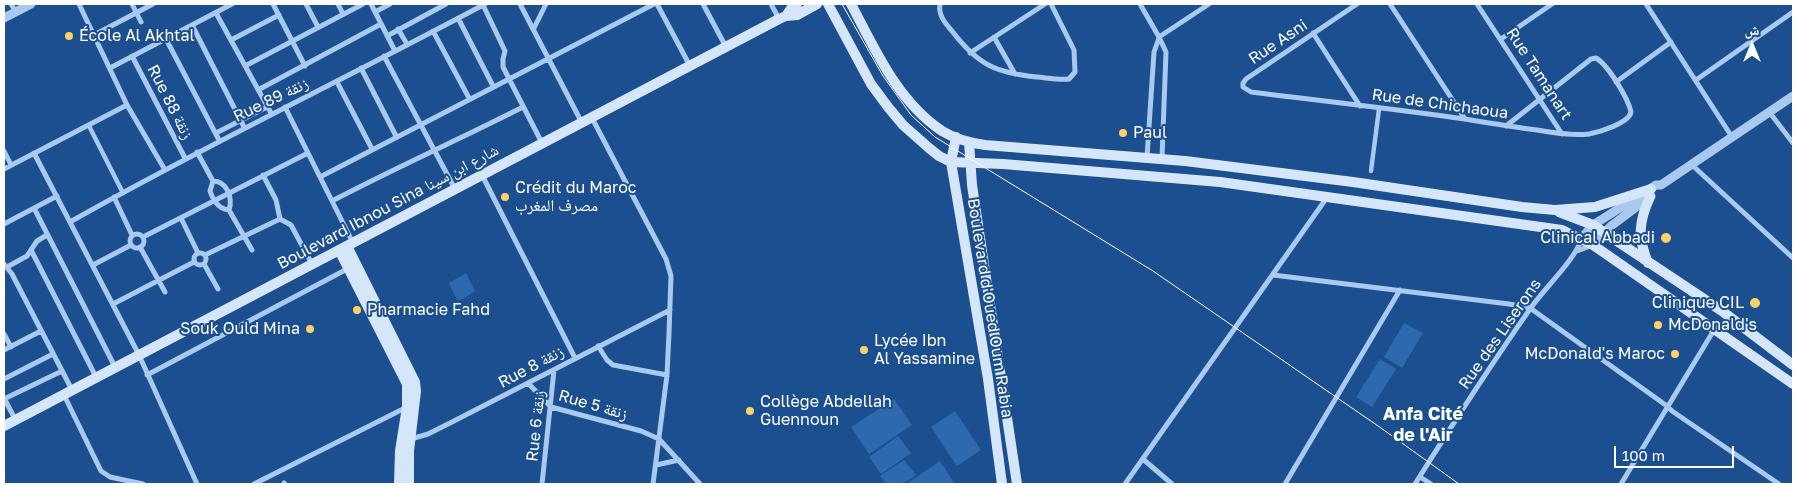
<!DOCTYPE html>
<meta charset="utf-8">
<style>
body{margin:0}
#map{position:relative;width:1797px;height:488px;overflow:hidden;background:#1b4f8f;font-family:"Golos Text","Noto Naskh Arabic",sans-serif}
canvas{display:block}
.frame{position:absolute;inset:0;border:5px solid #fff;pointer-events:none}
.north{position:absolute;left:1727px;top:20px;width:50px;height:50px;-webkit-text-stroke:4px #1b4f8f;paint-order:stroke;rotate:0deg;font-size:14px;font-weight:700;line-height:20px;text-align:center;color:#fff}
.north::after{content:'';display:block;margin:auto;width:18px;height:22px;background:#fff;clip-path:polygon(50% 0,100% 100%,50% 72%,0 100%)}
.scale{position:absolute;left:1614px;top:446px;width:120px;height:22px;box-sizing:border-box;border:2px solid #fff;border-top:0;padding-left:6px;font-size:15px;line-height:18px;white-space:nowrap;color:#fff;-webkit-text-stroke:4px #1b4f8f;paint-order:stroke}
</style>
<div id="map">
<canvas width="1797" height="488"></canvas>
<div class="frame"></div>
<div class="north">ش</div>
<div class="scale">100 m</div>
</div>
<script>
const context = document.querySelector('canvas').getContext('2d');
context.lineJoin = 'round';
function fill(path, color) { context.fillStyle = color; context.fill(path, 'evenodd'); }
function strokePath(path, color, width, dash) { context.strokeStyle = color; context.lineWidth = width; context.lineCap = dash ? 'butt' : 'round'; context.setLineDash(dash || []); context.stroke(path); }
function drawText(font, color, halo, rows, align = 'center') {
  context.font = font + ' "Golos Text","Noto Naskh Arabic",sans-serif'; context.lineWidth = 4; context.setLineDash([]); context.textBaseline = 'middle'; context.strokeStyle = halo; context.fillStyle = color; for (const [text, x, y, turn = 0] of rows) {
    context.save(); context.translate(x, y); context.rotate((+turn || 0) * Math.PI / 180); context.textAlign = isNaN(turn) ? turn : align; if (halo) context.strokeText(text, 0, 0); context.fillText(text, 0, 0); context.restore();
  }
}
fill(new Path2D(`
 M466,273L475,291L461,300H457L449,283Z
 M1404,323L1423,333L1402,368L1384,357Z
 M1380,359L1396,369L1372,407L1356,397Z
 M894,399L912,425L869,454L851,427Z
 M955,411L981,450L957,466L931,427Z
 M898,436L911,453L881,474L869,457Z
 M904,460L916,475L903,484H886L880,476Z
 M940,461L955,484H906Z`), '#2e69ad');
strokePath(new Path2D(`
 M89,126L123,193
 M1371,171L1379,109`), '#a9c9ee', 4.5);
strokePath(new Path2D(`
 M11,4L16,12
 M79,4L127,105L165,170
 M132,4L141,22
 M273,4L305,66
 M306,4L318,27
 M338,4L343,14
 M371,4L395,51
 M520,4L582,123
 M657,4L690,66
 M703,4L726,47
 M771,4L779,19
 M940,4C938,15 945,23 952,31C978,65 996,73 1037,77C1048,78 1058,80 1069,79L1075,72L1074,50L1051,4
 M1140,4L1159,37L1166,52L1162,158
 M1357,4L1246,79L1243,83V87L1251,92C1323,101 1394,109 1465,119C1489,123 1513,127 1537,130C1554,133 1572,136 1589,134C1600,132 1629,123 1631,112C1628,98 1608,65 1596,58L1591,59L1506,126
 M1390,4L1465,119
 M1477,4L1562,134
 M1646,4L1732,137
 M483,5L505,51L503,59V67L542,143
 M375,12L390,4
 M216,13L271,113
 M458,18L493,86
 M192,25L244,127
 M534,28L546,4
 M398,29L407,44
 M433,31L469,98
 M1313,33L1360,106
 M94,35L153,4
 M387,36L446,4
 M994,37L1015,74
 M1159,37L1209,4
 M166,39L219,140
 M1501,39L1552,4
 M231,40L279,15
 M970,53L1045,4
 M132,56L185,158
 M384,56L455,189
 M245,66L363,4
 M110,68L232,4
 M361,68L396,136
 M1696,80L1793,12
 M337,82L372,149
 M1616,82L1671,42
 M258,90L381,24
 M285,107L353,243
 M1770,113L1793,143
 M592,118L666,259L671,276L669,333L667,375L653,484
 M216,133L267,107
 M4,151L11,165
 M197,152L213,181
 M34,153L139,355L197,484
 M1147,157L1154,52L1159,38
 M1692,165L1793,258
 M4,169L127,105
 M263,175L276,200L280,219L291,225L312,264
 M482,175L575,358
 M320,177L654,4
 M213,181C227,181 233,198 229,210L252,250
 M213,181L210,191C213,200 218,209 229,210
 M114,197L132,235
 M332,201C395,168 460,139 523,107
 M34,208L115,367
 M181,218L198,253
 M70,222C206,145 347,78 485,4
 M4,224L57,196
 M130 241a7 7 0 1 1 14 0a7 7 0 1 1-14 0Z
 M143,237L308,153
 M140,247L165,292
 M31,250L96,377
 M1577,251L1593,245
 M194 259a6 6 0 1 1 12 0a6 6 0 1 1-12 0Z
 M205,255L280,219
 M4,264L12,274L72,390
 M204,264L218,289
 M93,265L131,245
 M7,267L27,256L37,241L47,235
 M1273,275L1509,304L1530,308L1667,406L1672,411L1779,484
 M113,304L194,262
 M4,334L11,347
 M598,346L607,360L613,365L667,375
 M4,350L41,331
 M147,375L349,268
 M4,379L53,354
 M528,383L551,407L641,431L659,439L700,484
 M64,395L101,471L110,477L143,484
 M4,398L15,419
 M4,399L62,371
 M411,439L428,434L452,422L670,310
 M1144,460L1172,484
 M656,465L679,460
 M1420,477L1431,484
 M284,483L285,484
 M254,484L407,407
 M542,484L554,370
 M1125,484L1328,196
 M1285,484L1400,290
 M1415,484C1452,425 1490,366 1530,309C1546,286 1571,265 1582,239
 M1621,484L1714,330`), '#a9c9ee', 5);
strokePath(new Path2D(`
 M4,18L31,4
 M1582,238L1593,225L1656,185H1661L1793,96
 M1593,245L1611,226L1651,196`), '#a9c9ee', 9);
strokePath(new Path2D(`
 M828,4L871,84L888,107L903,125L929,148L939,156L951,162L1003,164L1220,182L1562,230L1593,245L1793,384
 M851,4C875,49 897,101 942,131C955,139 971,143 985,145L1185,161L1353,182L1522,207L1555,210L1595,207L1651,189
 M786,16L792,7L797,4
 M956,137L951,162L988,379L1002,484
 M969,142L972,185L1017,484
 M1559,212L1593,225L1722,311L1793,365
 M347,246L415,382L416,391L409,451V484
 M339,250L407,384V407L400,451L399,484
 M1648,263C1638,238 1638,223 1650,197
 M4,426L779,19L786,16L797,15L817,4`), '#d6e6fa', 10);
strokePath(new Path2D(`
 M842,4L883,76L911,115L935,137L1153,271L1381,428L1459,484`), '#fff', 1);
for (const [x, y, r, color] of [
 [69,36,5,"#ffd166"],
 [1123,133,5,"#ffd166"],
 [505,197,5,"#ffd166"],
 [1666,238,6,"#ffd166"],
 [1755,303,6,"#ffd166"],
 [357,310,5,"#ffd166"],
 [1658,325,5,"#ffd166"],
 [310,329,5,"#ffd166"],
 [864,350,5,"#ffd166"],
 [1675,354,5,"#ffd166"],
 [750,411,5,"#ffd166"]
]) { const dot = new Path2D(); dot.arc(x, y, r, 0, 2 * Math.PI); context.fillStyle = color; context.fill(dot); strokePath(dot, '#1b4f8f', 2); }
drawText('16px', '#fff', '#1b4f8f', [
 ["École Al Akhtal",79,36],
 ["Paul",1133,133],
 ["Crédit du Maroc",515,188],
 ["مصرف المغرب",515,206],
 ["Clinical Abbadi",1655,238,"right"],
 ["Clinique CIL",1744,303,"right"],
 ["Pharmacie Fahd",367,310],
 ["McDonald's",1668,325],
 ["Souk Ould Mina",300,329,"right"],
 ["Lycée Ibn",874,341],
 ["Al Yassamine",874,359],
 ["McDonald's Maroc",1665,354,"right"],
 ["Collège Abdellah",760,402],
 ["Guennoun",760,420]
], 'left');
drawText('16px', '#fff', '#1b4f8f', [
 ["Rue Asni",1278,42,-34],
 ["Rue Tamanart",1539,74,57],
 ["Rue 89 زنقة",271,100,-26],
 ["Rue 88 زنقة",170,102,63],
 ["Rue de Chichaoua",1440,104,8],
 ["Boulevard Ibnou Sina شارع ابن سينا",388,207,-28],
 ["Boulevard d'Oued Oum Rabia",990,308,81],
 ["Rue des Liserons",1500,334,-55],
 ["Rue 8 زنقة",531,367,-28],
 ["Rue 5 زنقة",593,405,16],
 ["Rue 6 زنقة",536,426,-84]
]);
drawText('bold 18px', '#fff', '#1b4f8f', [
 ["Anfa Cité",1423,414],
 ["de l'Air",1423,435]
]);
</script>
